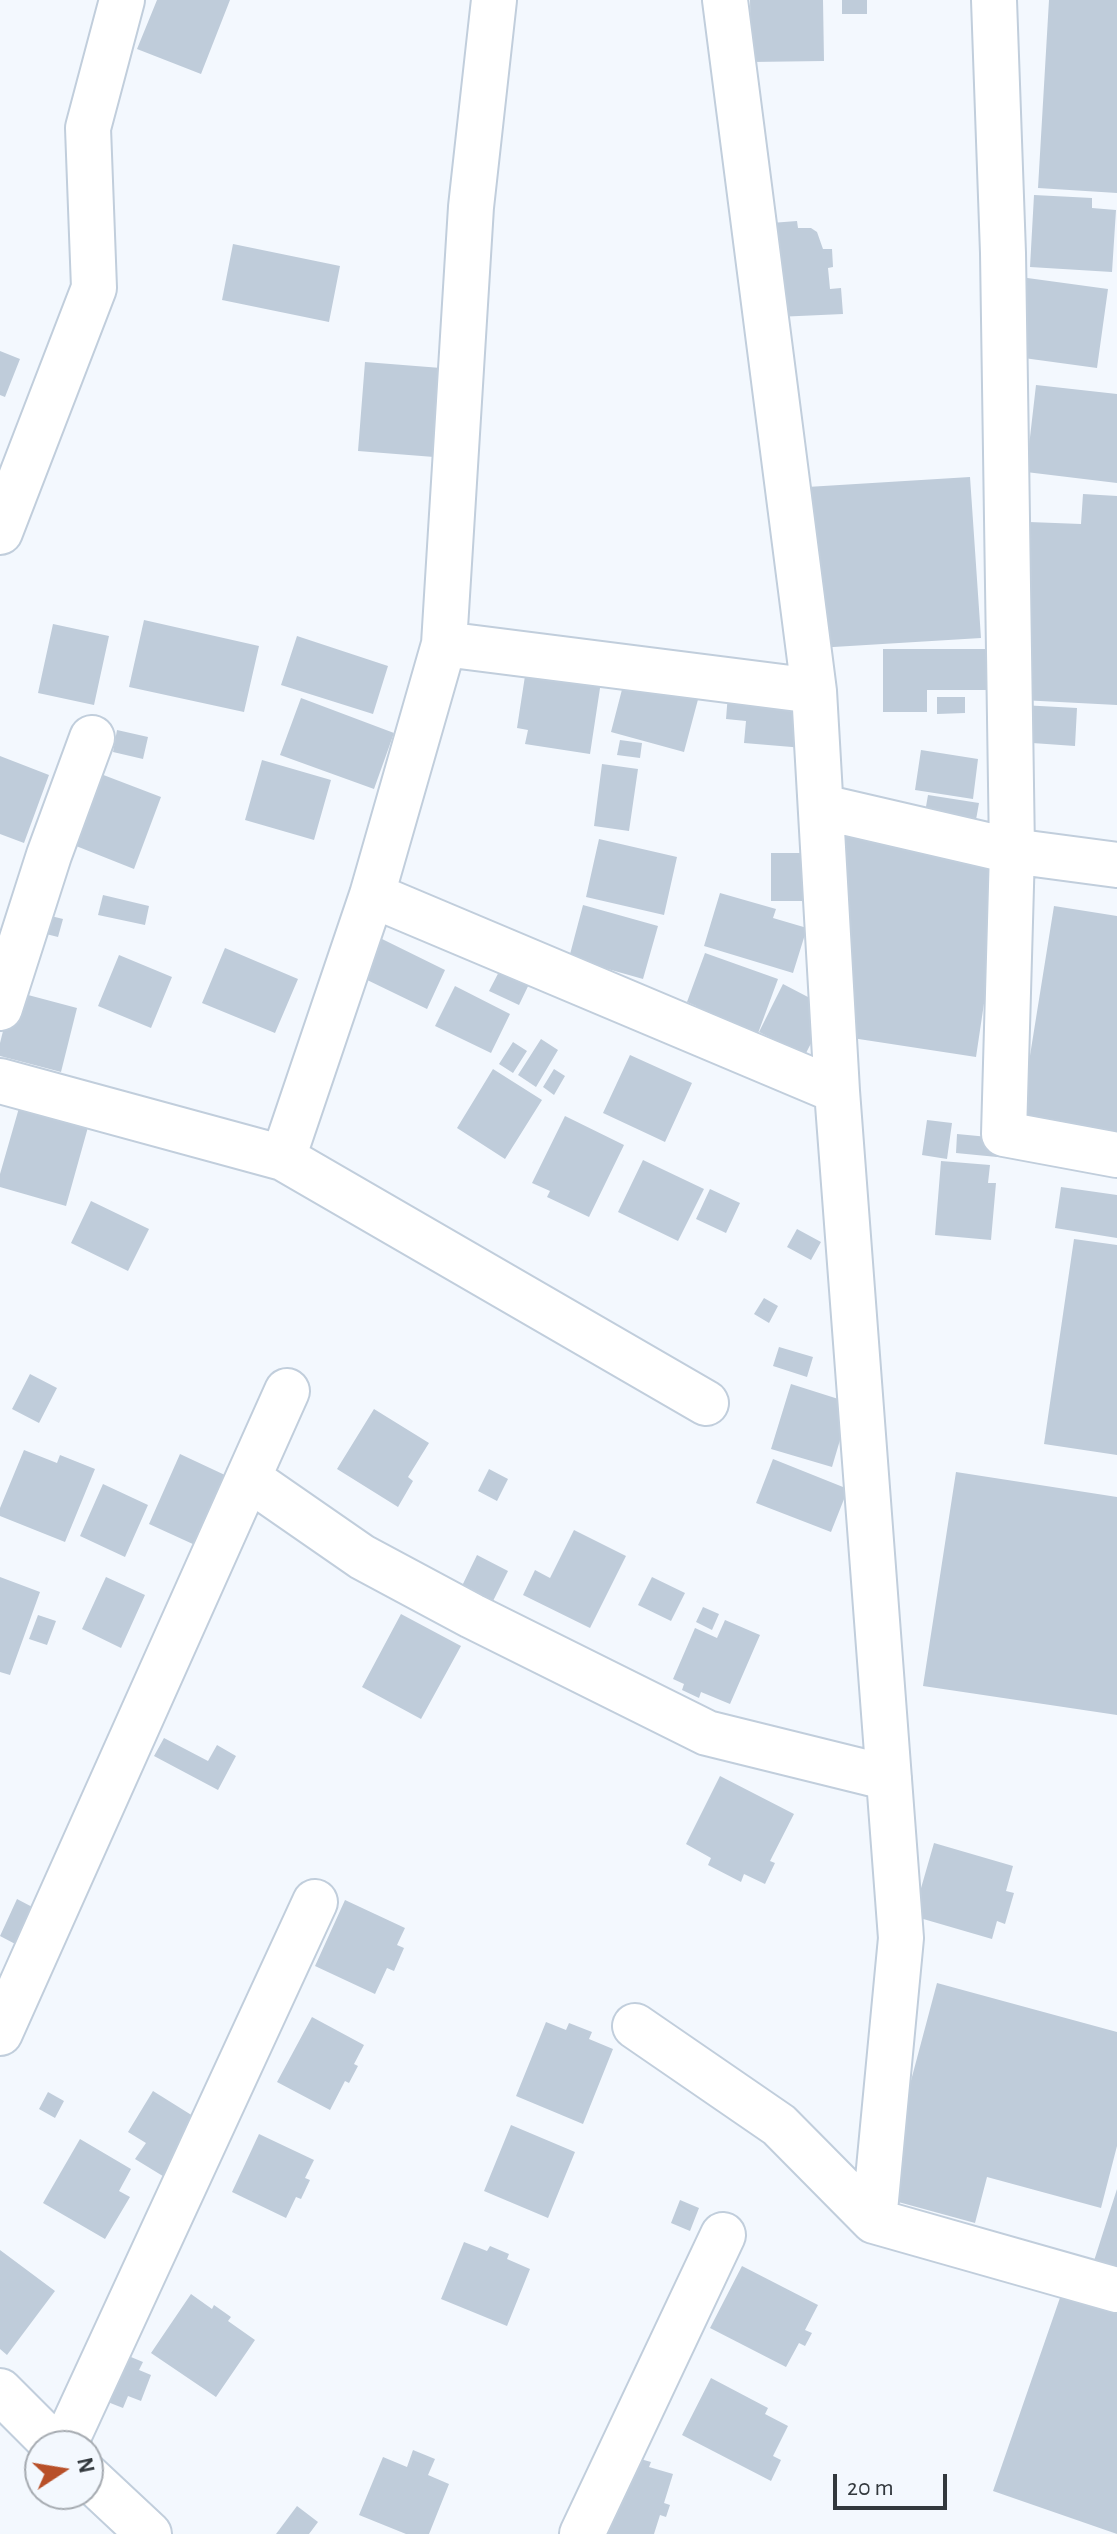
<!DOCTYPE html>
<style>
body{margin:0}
#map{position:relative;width:1117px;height:2534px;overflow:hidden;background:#f3f8fe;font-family:"Alegreya Sans",sans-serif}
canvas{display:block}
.north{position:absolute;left:24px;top:2430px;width:80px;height:80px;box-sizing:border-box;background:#f3f8fe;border:2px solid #a6abb1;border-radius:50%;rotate:78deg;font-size:22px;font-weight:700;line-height:32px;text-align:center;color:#32383d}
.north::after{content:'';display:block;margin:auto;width:28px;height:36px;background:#b85029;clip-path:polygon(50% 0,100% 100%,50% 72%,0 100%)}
.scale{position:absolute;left:833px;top:2474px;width:114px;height:36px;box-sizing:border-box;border:4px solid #32383d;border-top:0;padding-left:10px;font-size:24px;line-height:28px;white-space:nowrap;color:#32383d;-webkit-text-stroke:6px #f3f8fe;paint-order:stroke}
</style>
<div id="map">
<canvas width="1117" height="2534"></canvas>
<div class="north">N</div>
<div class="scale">20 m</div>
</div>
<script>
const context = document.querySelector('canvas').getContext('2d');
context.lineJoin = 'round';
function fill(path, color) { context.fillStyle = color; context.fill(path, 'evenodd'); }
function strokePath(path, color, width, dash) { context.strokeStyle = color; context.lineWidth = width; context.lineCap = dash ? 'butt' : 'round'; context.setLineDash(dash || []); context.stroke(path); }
fill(new Path2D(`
 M157,0H230L201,74L137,49Z
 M750,0H823L824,61L751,62Z
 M842,0H867V14H842Z
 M1049,0H1117V193L1038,188Z
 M1034,195L1092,198V208L1116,210L1112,272L1030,267Z
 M797,221L798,228H811L817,232L823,249H832L833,267L828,268L830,289L841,288L843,314L777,317L771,223Z
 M233,244L340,266L329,322L222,300Z
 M1020,277L1108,289L1097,368L1009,356Z
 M0,351L20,359L5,397L0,395Z
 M365,362L441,368L434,457L358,451Z
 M1036,385L1117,394V483L1026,472Z
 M970,477L981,638L817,648L807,487Z
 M1083,494L1117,496V705L1021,700L1029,522L1081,524Z
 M144,620L259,646L244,712L129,687Z
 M53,624L109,636L94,705L38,693Z
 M297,636L388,666L373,714L281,685Z
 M883,649H986L987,690H927V712H883Z
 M527,663L602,675L590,754L525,744L528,730L517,728Z
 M626,674L700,692L684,752L611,732Z
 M728,694L807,699L804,748L744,743L746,721L726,719Z
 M937,697H965V713L937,714Z
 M301,698L394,733L374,789L280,755Z
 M1021,705L1077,708L1075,746L1018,742Z
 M117,730L148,737L143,759L113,752Z
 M620,740L642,743L640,758L617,755Z
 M921,750L978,759L973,799L915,790Z
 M0,756L49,775L24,843L0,834Z
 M262,760L331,780L314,840L245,820Z
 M602,764L638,769L629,831L594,826Z
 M93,771L161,797L134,869L66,842Z
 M928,795L979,803L974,831L923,824Z
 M840,831L1006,856L976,1057L839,1036Z
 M599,839L677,857L664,915L586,897Z
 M771,853H815V901H771Z
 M720,893L776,909L773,918L807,928L793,973L704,946Z
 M103,895L149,906L145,925L98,915Z
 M583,905L658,926L643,979L569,958Z
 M1054,906L1117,916V1140L1019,1124Z
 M47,915L63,919L58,937L42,933Z
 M380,938L445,970L427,1009L361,977Z
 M225,948L298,979L275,1033L202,1003Z
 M705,953L778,979L757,1036L694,1013L696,1006L687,1002Z
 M119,955L172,977L151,1028L98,1006Z
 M503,964L532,978L519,1005L489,991Z
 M783,984L829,1008L805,1055L759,1032Z
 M455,986L510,1014L491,1053L435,1026Z
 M13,991L77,1008L61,1072L0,1056V1043Z
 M541,1039L558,1050L536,1087L518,1075Z
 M513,1042L527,1051L513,1073L499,1064Z
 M630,1055L692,1083L665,1142L603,1113Z
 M493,1069L542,1100L505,1159L457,1128Z
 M554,1069L565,1076L554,1095L543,1087Z
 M21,1101L90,1120L66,1206L0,1187V1174Z
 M565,1116L624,1145L589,1217L547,1197L550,1191L532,1183Z
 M927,1120L952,1123L947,1159L922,1155Z
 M957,1134L999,1138L997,1157L956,1153Z
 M643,1160L704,1189L678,1241L618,1212Z
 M941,1161L990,1165L988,1183H996L991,1240L935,1235Z
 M1061,1187L1117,1195V1238L1055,1228Z
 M710,1189L740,1203L726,1233L696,1219Z
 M91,1201L149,1229L128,1271L71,1243Z
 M797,1229L821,1242L811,1260L787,1247Z
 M1074,1239L1117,1245V1455L1044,1444Z
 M764,1298L778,1306L769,1323L754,1314Z
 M779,1347L813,1357L807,1377L773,1366Z
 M30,1374L57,1388L39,1423L12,1409Z
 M791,1384L851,1403L832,1467L771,1449Z
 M374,1409L429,1443L408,1477L413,1481L398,1507L337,1469Z
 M24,1450L57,1463L60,1455L95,1469L65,1542L0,1516V1508Z
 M180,1454L227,1476L195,1545L149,1524Z
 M773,1459L848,1489L831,1532L756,1503Z
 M489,1469L508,1479L497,1501L478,1491Z
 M956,1472L1117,1497V1715L923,1686Z
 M103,1484L148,1505L125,1557L80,1536Z
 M574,1530L626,1556L590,1628L523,1595L535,1570L550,1578Z
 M477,1555L508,1571L492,1603L461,1588Z
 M0,1577L40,1592L10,1675L0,1672Z
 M106,1577L145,1595L121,1648L82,1629Z
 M652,1577L685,1593L671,1621L638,1605Z
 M703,1607L719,1614L712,1630L696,1622Z
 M401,1614L461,1646L421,1719L362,1687Z
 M38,1615L56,1621L47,1645L29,1639Z
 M725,1620L760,1635L730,1704L701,1692L699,1698L682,1690L684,1684L673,1679L695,1628L717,1638Z
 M164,1738L208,1761L217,1745L236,1756L218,1790L154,1756Z
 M720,1776L794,1814L770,1861L775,1863L765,1884L744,1874L741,1882L708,1865L711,1858L686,1844Z
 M934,1843L1013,1866L1006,1891L1014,1893L1005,1924L997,1921L992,1939L913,1916Z
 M17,1899L38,1910L19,1946L0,1936Z
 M345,1900L405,1928L397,1945L404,1948L394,1971L387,1968L375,1994L315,1966Z
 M937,1983L1117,2032V2146L1101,2208L987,2177L975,2223L880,2197Z
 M312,2017L364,2045L354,2064L358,2066L349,2083L345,2081L330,2110L277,2082Z
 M546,2022L566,2030L569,2023L592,2032L589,2039L613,2049L583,2124L516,2096Z
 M153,2091L201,2121L166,2178L135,2159L146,2143L128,2132Z
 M48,2092L64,2101L55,2118L39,2109Z
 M511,2125L575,2152L548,2218L484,2191Z
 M259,2134L314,2160L305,2178L310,2180L301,2199L296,2197L286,2218L232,2192Z
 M80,2139L131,2169L119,2191L130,2197L105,2239L43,2203Z
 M1117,2189V2272L1093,2264Z
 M680,2200L699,2208L690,2231L671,2223Z
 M464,2242L487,2251L490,2246L509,2254L507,2259L530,2269L507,2326L441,2299Z
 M0,2250L55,2291L7,2355L0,2349Z
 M742,2266L818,2305L805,2330L812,2333L805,2346L799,2343L786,2367L710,2328Z
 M1062,2292L1117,2311V2534L993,2491Z
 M191,2294L212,2309L214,2305L231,2317L228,2321L255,2340L216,2397L151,2353Z
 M114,2350L143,2362L139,2370L151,2375L141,2401L128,2396L123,2408L95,2397Z
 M711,2378L768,2408L765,2414L788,2426L773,2456L781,2460L771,2481L682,2435Z
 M413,2450L435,2459L428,2475L449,2484L429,2534H406L359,2515L383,2457L407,2467Z
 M630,2456L651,2462L649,2467L673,2474L664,2503L670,2505L666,2517L660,2515L654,2534H607Z
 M297,2506L318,2522L309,2534H276Z`), '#bfccda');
const minor = new Path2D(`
 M725,0L814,691L837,1091L901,1938L874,2221
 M0,532L94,288L88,128L122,0
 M444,644L814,691
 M822,807L1012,851L1003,253L994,0
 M1117,865L1012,851L1004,1134L1117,1155
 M372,895L837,1091
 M0,1008L49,855L92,738
 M0,1081L283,1158L372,895L444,644L471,207L494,0
 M283,1158L706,1403
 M248,1478L362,1557L472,1616L707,1733L889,1778
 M635,2026L779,2125L874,2221L1117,2290
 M0,2033L287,1391
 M0,2391L55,2446
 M64,2446L315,1902
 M88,2477L149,2534
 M582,2534L723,2235`);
strokePath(minor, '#c1cedc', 48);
strokePath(minor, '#fff', 44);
</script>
